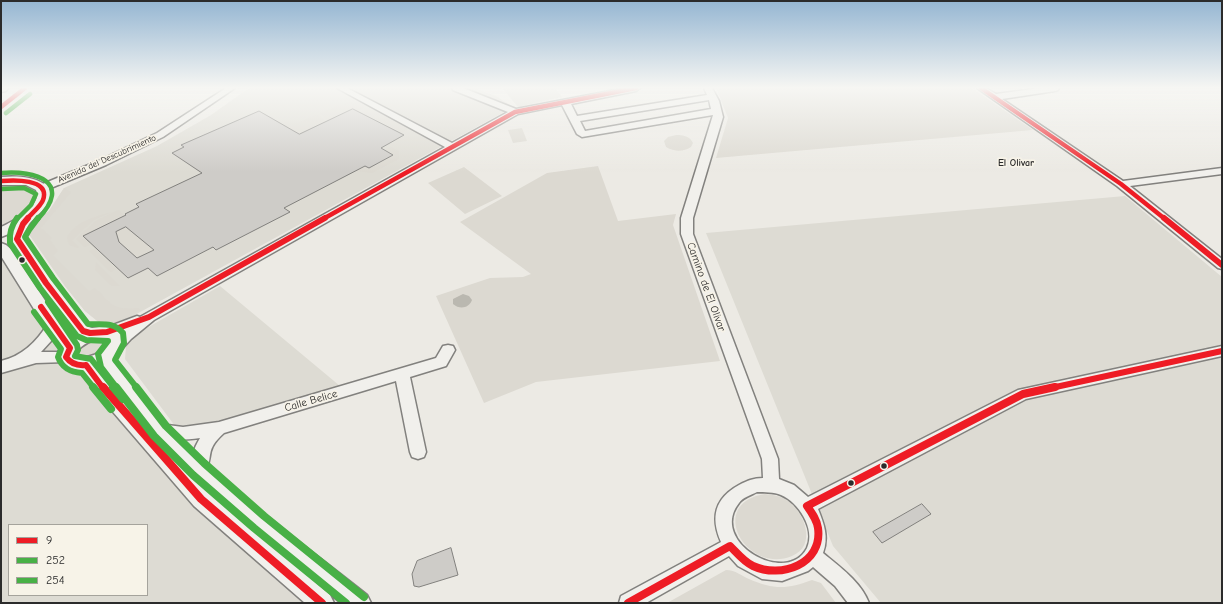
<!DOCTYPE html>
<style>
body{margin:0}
#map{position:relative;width:1223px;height:604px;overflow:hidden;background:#eceae4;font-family:"Comic Neue",sans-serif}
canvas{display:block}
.frame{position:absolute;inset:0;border:2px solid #2b2b2b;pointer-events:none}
.legend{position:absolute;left:8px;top:524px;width:140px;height:72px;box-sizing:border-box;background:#f7f3e8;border:1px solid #a5a39c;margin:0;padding:5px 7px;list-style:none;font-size:12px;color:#2b2b2b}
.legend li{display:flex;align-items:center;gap:8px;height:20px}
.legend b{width:20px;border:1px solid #a5a39c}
</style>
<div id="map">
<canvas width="1223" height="604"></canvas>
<div class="frame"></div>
<ul class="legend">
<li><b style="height:5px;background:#ee1c25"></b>9</li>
<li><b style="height:5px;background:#48b046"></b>252</li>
<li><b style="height:5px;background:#48b046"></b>254</li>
</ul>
</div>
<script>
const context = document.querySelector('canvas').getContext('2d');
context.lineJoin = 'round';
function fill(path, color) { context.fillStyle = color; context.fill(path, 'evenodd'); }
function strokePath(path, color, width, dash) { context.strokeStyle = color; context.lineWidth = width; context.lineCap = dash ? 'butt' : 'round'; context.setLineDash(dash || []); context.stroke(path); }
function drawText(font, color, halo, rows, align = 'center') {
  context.font = font + ' "Comic Neue",sans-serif'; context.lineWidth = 3.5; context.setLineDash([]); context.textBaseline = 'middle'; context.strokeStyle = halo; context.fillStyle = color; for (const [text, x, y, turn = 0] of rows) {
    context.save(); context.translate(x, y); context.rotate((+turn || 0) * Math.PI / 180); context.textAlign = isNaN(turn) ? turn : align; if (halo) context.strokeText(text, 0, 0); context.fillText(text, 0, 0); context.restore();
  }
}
fill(new Path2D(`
 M249,88H475L496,96L513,107L133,316L111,324H101L85,311L65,286L26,230L49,211L64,188L157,146L211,115Z
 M502,88H555L562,97L518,107Z
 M1125,196L1222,277V603H881L833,546L706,233Z
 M1,248L80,365L201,499L322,603H1ZM9,525H147V595H9Z
 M220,286L340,386L194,429L175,426L125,359L126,346L133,336Z`), '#dddbd3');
fill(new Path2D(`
 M716,88H972L1033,130L716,158L728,118Z
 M348,102L359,103L364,106L363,108L358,111L353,109L328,121L320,113Z
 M367,110H372L408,128L407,130L400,133L361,113Z
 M318,114L326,122L299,134L281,124L285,122L297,123Z
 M522,128L527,141L513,143L508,130Z
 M676,135C683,135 690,136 693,143L691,147C683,152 675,152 666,147L664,141L668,137Z
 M391,147L399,151V158L397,160L372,173L355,171L393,155L385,150Z
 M598,166L618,221L676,214L673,225L720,361L536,382L484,403L436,296L490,278L523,277L531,274L460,222L547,173Z
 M464,167L502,196L465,214L428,183Z
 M1,184H24L36,191L38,198L30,211L1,229Z
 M64,188L71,192L41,228L52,238L50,240L58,251L53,255L89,291L95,288C113,305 112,310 139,308L140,310L132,314L133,316L111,324H101L85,311L65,286L26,230L49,211Z
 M118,210L125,216L82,236L90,245L85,247L76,239L97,220Z
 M112,212L94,220L72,240L79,247L77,248L69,245L67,238C74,222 96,216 112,212Z
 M126,227L154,250L137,258L115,239L117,235H110Z
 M94,249L116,269L111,272L89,251Z
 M96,262L120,286H112L95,270Z
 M102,339L106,343C106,355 90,356 81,358L78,356V350C84,343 93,339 102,339Z
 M765,494C773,495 781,496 788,501C805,513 817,546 792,556C746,575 706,503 765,494Z
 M726,570C736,570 741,576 749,579C774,590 788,589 812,580L821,583L836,603H667Z`), '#dcd9d1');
fill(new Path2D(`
 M463,294L469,296L472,300C469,308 460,310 453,304V299Z`), '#bab8b0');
const building = new Path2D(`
 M353,109L404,135L381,148L393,155L369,168L365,166L284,208L290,212L216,250L213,247L157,276L148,268L128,278L83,236L126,215L125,214L139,207L136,204L202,173L172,153L184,147L181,145L259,111L299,134ZM126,227L154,250L137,258L119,242L116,232Z
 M922,504L931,514L882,543L873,532Z
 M451,548L458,575L419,587L414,586L412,574L417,561Z`);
fill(building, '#ceccc8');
strokePath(building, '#82817e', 1);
const minor = new Path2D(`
 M226,88H235L163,137L106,165L46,190L42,191L37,188L38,186L98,161L157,133Z
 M337,88H347L452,143L508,112L453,90L452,88H463L516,109L625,88H640L636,91L571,104L577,116L707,95L704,88H712L719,101L723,117L693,218V234L778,459L779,479L794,485L808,497L1018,390L1222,346V356L1026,399L818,509C824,524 829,537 823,553C840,567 861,582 869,603H848L835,586L813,567L808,571L782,581L762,579L738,566L729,556L646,603H619L621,596L721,542C710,517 715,498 739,485C747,481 753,478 763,478L762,459L681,234V218L713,115L582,137L577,134L562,105L518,114L154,320L131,339L120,351L115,352L110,351L108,347L119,334L102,337L97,336L95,332L97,328L113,325L137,316L140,317L445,147ZM709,100L711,109L585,131L580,121ZM757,492C764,492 774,492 781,495C798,502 816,529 807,548C787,587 708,542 739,503C742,498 751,495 757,492Z
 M977,88H986L996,94L1040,88H1059L1058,90L1055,91L1002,99L1123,181L1222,168V174L1130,186L1222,259V269L1218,268L1117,186Z
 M53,321L58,323L60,326L52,340L41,352H66L71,353L73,357L71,361L66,362L36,363L1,373V361C22,356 37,342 48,323Z
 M448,345L453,346L455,350L446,366L410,377L426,452L424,457L418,459L412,457L410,452L396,381L224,433C204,451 214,455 205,474L199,476L193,474C188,463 194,448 200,438C184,440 170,441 155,436L152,431L155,426L160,424L183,427L219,422L436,358L443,346Z`);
const major = new Path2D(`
 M1,177C15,176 32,176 44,184C63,197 37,214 29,224C26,229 25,233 24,239L51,279L89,327L92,328L107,326L121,331L125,342L120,353L115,358L116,362C133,383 149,406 167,426C226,488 300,542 367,595L371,603H341L277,550L330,595L334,603H305L194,506L101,398L81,371L68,368L62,365L58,353L61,348L47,330L1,256V243L6,245L12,250L59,322L71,337L76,334L41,287L10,239L11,233L1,237V227C12,222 43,206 36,190L26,185H1ZM101,338L107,339L108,342C104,353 87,360 76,356V352C83,344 91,340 101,338ZM101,367L102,369L131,407L98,368ZM196,479L246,524L208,492Z`);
const highway = new Path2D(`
 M1,88H8L6,91L1,92Z`);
strokePath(minor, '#82817e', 3);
strokePath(major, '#82817e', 3);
strokePath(highway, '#82817e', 3);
fill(minor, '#f1f0ec');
fill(major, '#f1f0ec');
fill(highway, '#f1f0ec');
strokePath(new Path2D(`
 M981,88L1121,184L1165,219
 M1,107L25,88
 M1,181C12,180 51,178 43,200C41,206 31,214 27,219
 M323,219L515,112L636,88`), '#ee1c25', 4.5);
strokePath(new Path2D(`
 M28,218L23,224L17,239L46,283L83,331L90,333L107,332L149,317L325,218
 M1164,218L1222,265
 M41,307L70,348L66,357C71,364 77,366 86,365L103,388
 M1051,388L1222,351`), '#ee1c25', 6);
strokePath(new Path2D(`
 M103,387L201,499L322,603
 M628,603L730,546C737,553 744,562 753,566C781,579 823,564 818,528C817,520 812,513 807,506L1023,394L1055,387`), '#ee1c25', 8);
strokePath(new Path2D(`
 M6,113L30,94
 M2,189L24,188L36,194L31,205L17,219`), '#48b046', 4.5);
strokePath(new Path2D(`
 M17,218C11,226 9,233 10,243L40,288L77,336L86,340L108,341L98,354L101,367L117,388
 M34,312L61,349L58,357C62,368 70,372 82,373L94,388`), '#48b046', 6);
strokePath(new Path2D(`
 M93,387L111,409
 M116,387L154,436L193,475L254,528L346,603`), '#48b046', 8);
strokePath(new Path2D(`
 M1,173C36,170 73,182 38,219`), '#48b046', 4.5);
strokePath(new Path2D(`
 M38,218L29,230L25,237L53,278L88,324C101,325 113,321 123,333L124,343L115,360L137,388
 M48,302L77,345L78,350L75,356L91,359L114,388`), '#48b046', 6);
strokePath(new Path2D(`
 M113,387L123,399
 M136,387L166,426L204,463L264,516L364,597`), '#48b046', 8);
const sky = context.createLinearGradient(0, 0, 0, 172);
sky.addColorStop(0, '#95b6d2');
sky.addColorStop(0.51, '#f6f6f3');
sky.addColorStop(1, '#f6f6f300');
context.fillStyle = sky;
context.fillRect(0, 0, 1223, 172);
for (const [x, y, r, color] of [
 [22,260,3.5,"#2b2b2b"],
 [884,466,3.5,"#2b2b2b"],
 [851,483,3.5,"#2b2b2b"]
]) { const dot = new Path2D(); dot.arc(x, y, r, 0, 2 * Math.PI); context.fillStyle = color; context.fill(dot); strokePath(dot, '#f7f3e8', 1.5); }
drawText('9px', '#2b2b2b', '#f7f3e8', [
 ["Avenida del Descubrimiento",107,159,-24]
]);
drawText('bold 10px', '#2b2b2b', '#f7f3e8', [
 ["El Olivar",1016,163]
]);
drawText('11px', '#2b2b2b', '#f7f3e8', [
 ["Camino de El Olivar",706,287,70],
 ["Calle Belice",311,401,-16]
]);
</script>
